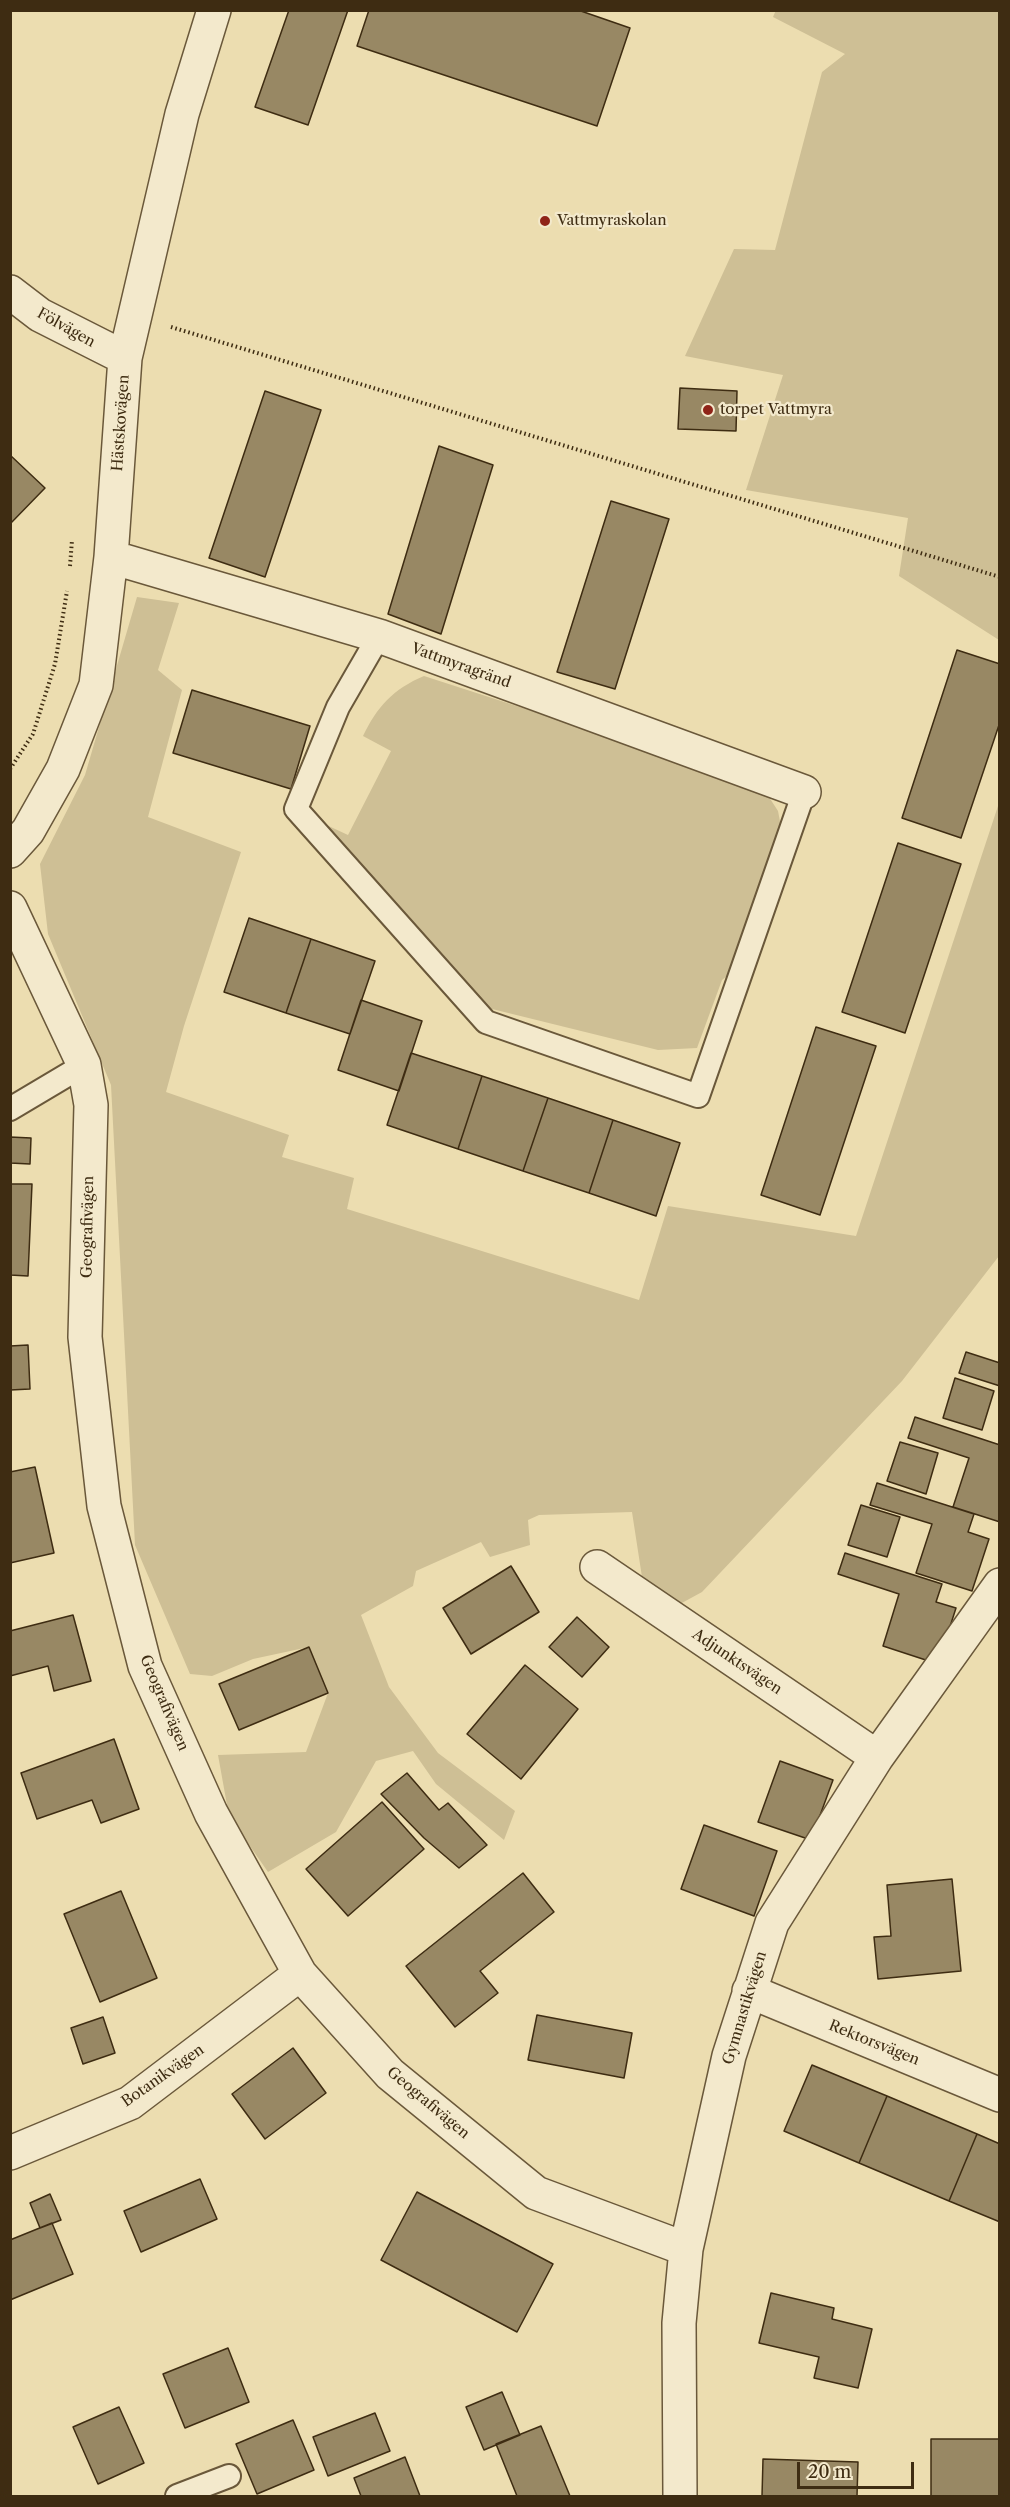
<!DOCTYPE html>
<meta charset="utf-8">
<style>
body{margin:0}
#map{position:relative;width:1010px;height:2507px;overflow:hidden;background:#ecddb0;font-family:"Libre Caslon Text",serif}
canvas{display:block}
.frame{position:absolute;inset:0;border:12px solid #3e2c12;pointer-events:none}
.scale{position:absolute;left:797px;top:2462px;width:117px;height:27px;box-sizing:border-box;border:3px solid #3e2c12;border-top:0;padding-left:8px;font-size:18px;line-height:21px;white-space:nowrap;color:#3e2c12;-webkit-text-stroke:4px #f3e9cc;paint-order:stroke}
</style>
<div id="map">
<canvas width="1010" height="2507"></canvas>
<div class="frame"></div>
<div class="scale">20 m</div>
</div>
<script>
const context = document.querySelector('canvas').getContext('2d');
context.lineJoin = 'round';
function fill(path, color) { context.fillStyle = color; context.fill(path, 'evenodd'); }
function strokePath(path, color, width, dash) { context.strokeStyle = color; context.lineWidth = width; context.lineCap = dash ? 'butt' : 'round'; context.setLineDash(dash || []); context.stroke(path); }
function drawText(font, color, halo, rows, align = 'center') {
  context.font = font + ' "Libre Caslon Text",serif'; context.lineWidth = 4.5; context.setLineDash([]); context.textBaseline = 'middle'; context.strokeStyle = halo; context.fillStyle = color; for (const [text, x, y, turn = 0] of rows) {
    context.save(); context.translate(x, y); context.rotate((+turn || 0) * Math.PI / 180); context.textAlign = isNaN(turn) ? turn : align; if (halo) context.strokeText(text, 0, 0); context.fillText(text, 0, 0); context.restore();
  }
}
fill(new Path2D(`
 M776,10L999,11V640L899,576L908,518L746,490L783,375L685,356L734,249L775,250L822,72L845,54L773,17Z
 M137,597L179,603L158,670L182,690L148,817L241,852L184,1026L166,1092L289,1135L282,1157L354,1178L347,1209L639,1300L668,1206L856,1236L999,803V1256L902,1381L702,1592L680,1604L642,1577L632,1512L539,1515L528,1520L530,1545L490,1557L481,1542L416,1571L413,1586L361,1615L389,1687L438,1753L515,1811L504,1840L436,1784L413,1751L376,1761L336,1832L268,1872L229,1816L218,1755L306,1752L328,1693L309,1647L253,1659L212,1676L190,1674L135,1545L111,1085L48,934L40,864L85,775Z
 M424,676L742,779L767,794L778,811L783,837L732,972L722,980L697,1048L658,1050L484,1007L320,822L348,835L391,751L363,736C377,707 393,689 424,676Z`), '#cebf95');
const building = new Path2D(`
 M289,10H348L308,125L255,107Z
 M369,10H578L630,28L597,126L357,46Z
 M680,388L737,391L736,431L678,429Z
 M265,391L321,410L265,577L209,558Z
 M439,446L493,465L441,634L388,614Z
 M10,455L45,488L10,524Z
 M611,501L669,519L615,689L557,672Z
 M957,650L1000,664V722L961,838L902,818Z
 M192,690L310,726L291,789L173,753Z
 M898,843L961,864L905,1033L842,1012Z
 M249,918L311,939L286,1013L224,992Z
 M311,939L375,961L350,1034L286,1013Z
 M361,1000L422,1021L399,1091L338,1070Z
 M816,1027L876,1046L820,1215L761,1195Z
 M411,1053L482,1076L458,1149L387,1125Z
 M482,1076L548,1098L523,1171L458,1149Z
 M548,1098L613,1120L589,1193L523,1171Z
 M613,1120L680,1143L656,1216L589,1193Z
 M10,1137L31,1138L30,1164L10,1163Z
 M10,1184H32L28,1276L10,1275Z
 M28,1345L30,1389L10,1390V1346Z
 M966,1352L1000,1363V1386L959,1373Z
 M955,1378L994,1391L982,1430L943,1418Z
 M915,1417L1000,1445V1522L953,1507L969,1458L908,1438Z
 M900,1442L938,1453L926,1494L887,1481Z
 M35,1467L54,1553L10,1563V1472Z
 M877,1483L974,1514L968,1532L989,1539L972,1591L916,1573L932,1524L870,1505Z
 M861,1505L900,1517L887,1557L848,1545Z
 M845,1553L942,1584L936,1602L956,1608L938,1664L883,1646L899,1594L838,1574Z
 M511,1566L539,1612L471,1654L443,1608Z
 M73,1615L91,1681L54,1691L48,1666L10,1676V1631Z
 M577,1617L609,1647L582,1677L549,1647Z
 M309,1647L328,1693L239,1730L219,1684Z
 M525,1665L578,1709L521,1779L467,1734Z
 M114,1739L139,1809L101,1823L92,1800L37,1819L21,1773Z
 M780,1761L833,1780L811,1840L758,1822Z
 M407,1773L439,1810L448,1803L487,1845L459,1868L424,1838L381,1794Z
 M382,1802L424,1849L348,1916L306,1869Z
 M704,1825L777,1851L754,1916L681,1889Z
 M523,1873L554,1912L480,1971L498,1993L455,2027L406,1966Z
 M952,1879L961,1971L878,1979L874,1937L891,1936L887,1885Z
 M121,1891L157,1978L100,2002L64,1914Z
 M537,2015L632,2033L624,2078L528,2060Z
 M103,2017L115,2053L83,2064L71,2028Z
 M293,2048L326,2093L265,2139L232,2094Z
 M812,2065L887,2096L859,2163L784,2131Z
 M887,2096L977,2134L949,2201L859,2163Z
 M977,2134L1000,2144V2222L949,2201Z
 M200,2179L217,2219L141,2252L124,2211Z
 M417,2192L553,2264L517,2332L381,2260Z
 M50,2194L61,2220L40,2228L30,2203Z
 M52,2223L73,2274L10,2300V2240Z
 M771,2293L834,2308L832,2319L872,2329L858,2388L814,2378L819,2357L759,2343Z
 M228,2348L249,2402L185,2428L163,2374Z
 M502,2392L520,2435L484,2450L466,2407Z
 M119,2407L144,2463L98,2484L73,2427Z
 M375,2413L390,2451L328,2476L313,2437Z
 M293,2420L314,2470L257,2494L236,2444Z
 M541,2426L570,2496H517L496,2444Z
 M931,2439H1000V2496H931Z
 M405,2457L420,2496H361L354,2478Z
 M763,2459L858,2462L857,2496H762Z`);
fill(building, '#988864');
strokePath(building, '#3e2c12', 1.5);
const service = new Path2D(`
 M379,636L338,707L296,809L486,1022L698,1096L804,792
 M10,1109L84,1065
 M177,2496L229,2476`);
const minor = new Path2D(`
 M10,292L40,315L125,358
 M111,557L379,636L804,792
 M10,851L28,831L63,769L96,685L111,557L125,358L182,114L214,10
 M10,908L84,1065L91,1105L85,1337L104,1506L145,1666L211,1813L300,1974L390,2074L536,2193L686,2249
 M597,1567L877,1757
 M749,1991L1000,2095
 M10,2153L130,2103L300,1974
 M680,2496L679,2323L686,2249L729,2056L772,1923L877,1757L1000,1585`);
strokePath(service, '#6a583a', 26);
strokePath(minor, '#6a583a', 36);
strokePath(new Path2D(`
 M171,327L1000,577
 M70,566L72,540
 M10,769L33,734L55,664L67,591`), '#3e2c12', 4, [1.5, 3]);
strokePath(service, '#f3e9cc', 22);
strokePath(minor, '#f3e9cc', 33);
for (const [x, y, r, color] of [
 [545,221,6,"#8f2418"],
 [708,410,6,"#8f2418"]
]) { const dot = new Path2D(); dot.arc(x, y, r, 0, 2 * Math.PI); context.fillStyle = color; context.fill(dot); strokePath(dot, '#f3e9cc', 2); }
drawText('15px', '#3e2c12', '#f3e9cc', [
 ["Vattmyraskolan",557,221],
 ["torpet Vattmyra",720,410]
], 'left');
drawText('15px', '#3e2c12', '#f3e9cc', [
 ["Fölvägen",66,328,29],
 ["Hästskovägen",121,423,-86],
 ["Vattmyragränd",461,666,20],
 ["Geografivägen",88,1227,-89],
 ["Adjunktsvägen",737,1662,34],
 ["Geografivägen",164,1703,67],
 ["Gymnastikvägen",745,2008,-73],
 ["Rektorsvägen",874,2043,22],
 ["Botanikvägen",163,2076,-35],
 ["Geografivägen",428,2103,40]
]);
</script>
